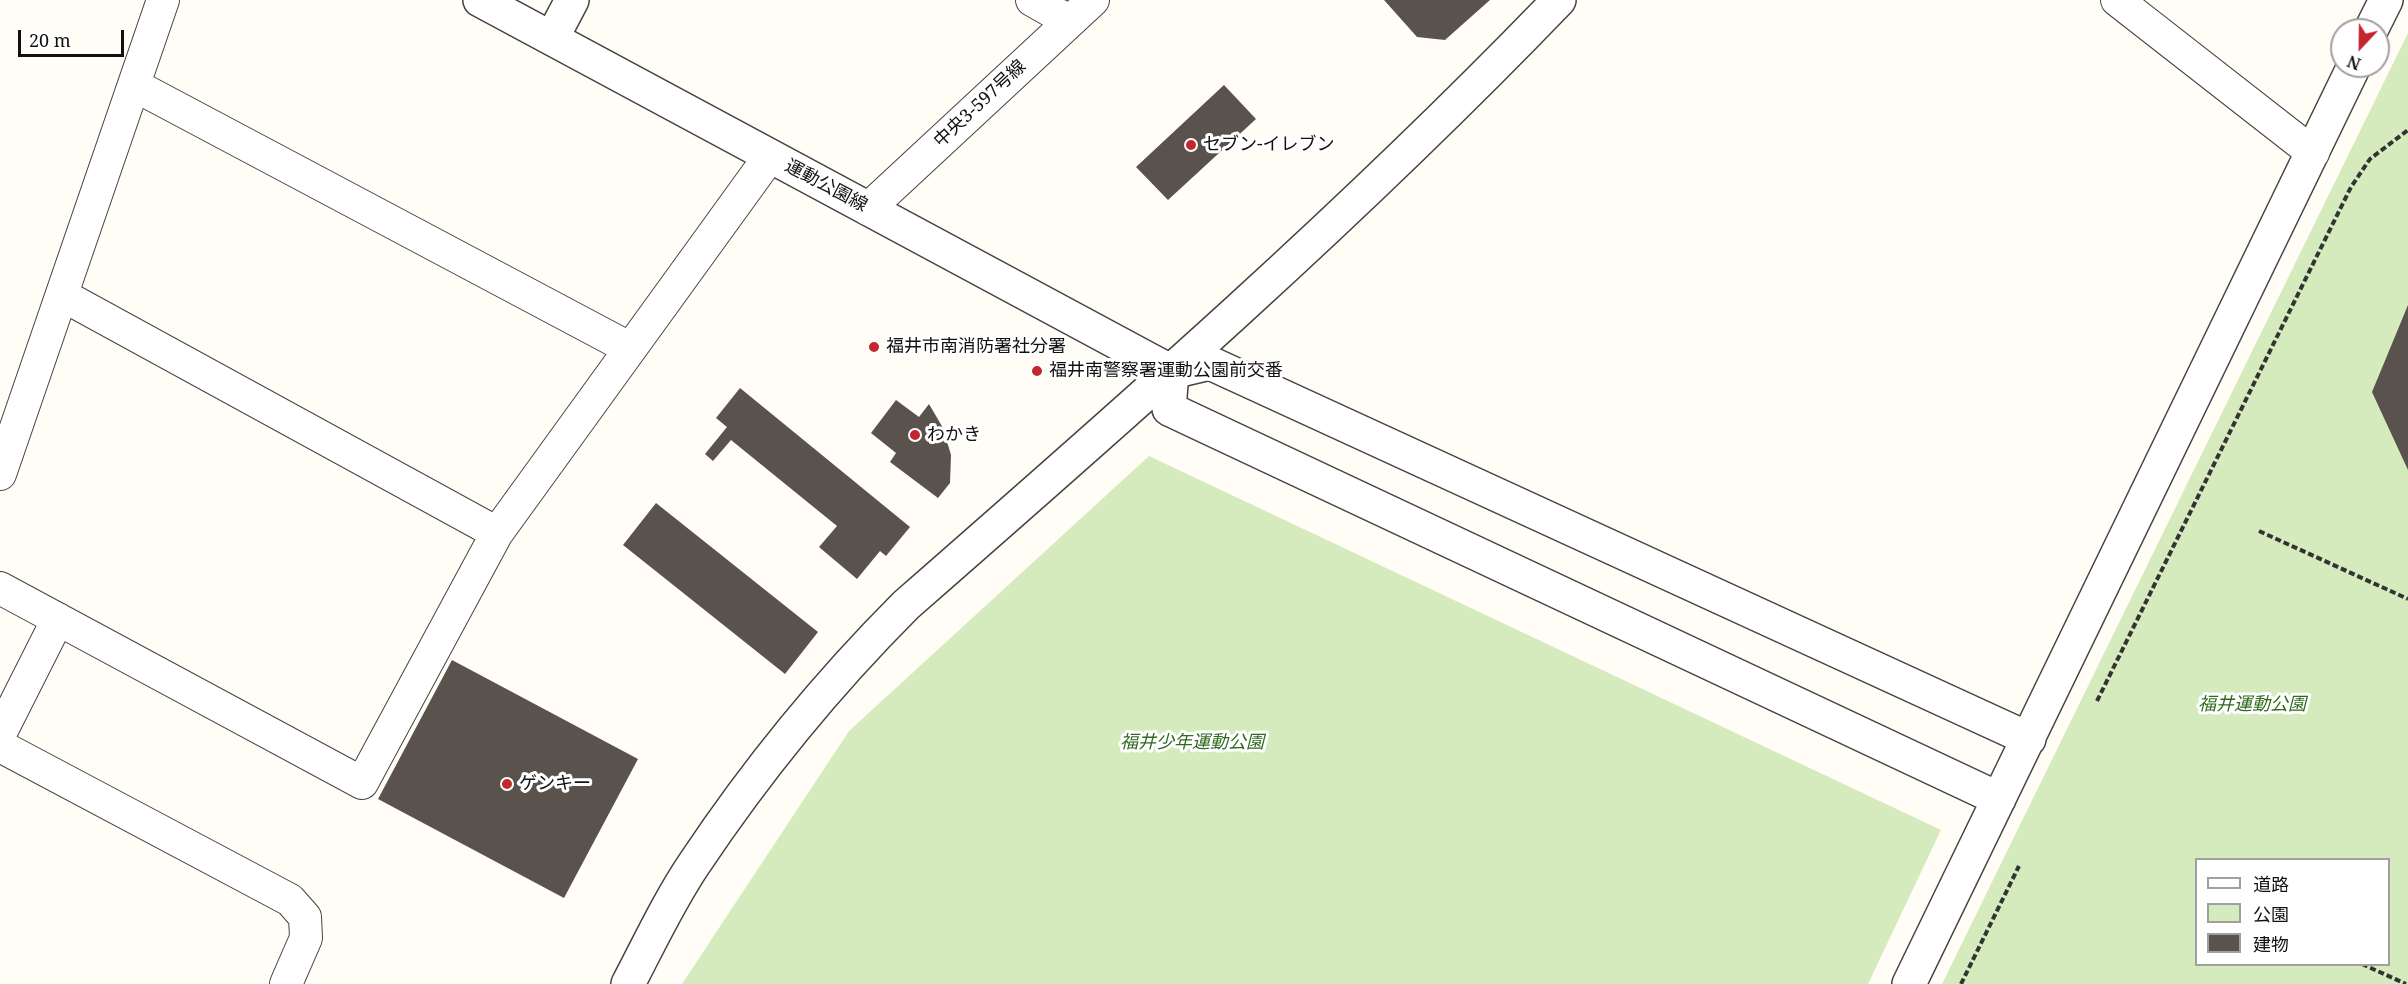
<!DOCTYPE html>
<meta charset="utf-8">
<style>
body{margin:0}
#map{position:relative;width:2408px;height:984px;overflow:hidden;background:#fffdf5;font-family:"Noto Serif","Noto Sans JP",serif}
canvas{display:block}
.legend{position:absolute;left:2195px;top:858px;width:195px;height:108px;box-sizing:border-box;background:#fff;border:2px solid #a0a0a0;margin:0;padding:8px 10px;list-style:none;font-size:18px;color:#111}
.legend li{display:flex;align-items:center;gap:12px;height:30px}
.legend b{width:30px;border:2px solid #a0a0a0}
.north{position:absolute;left:2330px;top:18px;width:60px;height:60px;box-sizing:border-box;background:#fff;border:2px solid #a0a0a0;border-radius:50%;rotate:202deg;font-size:16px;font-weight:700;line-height:24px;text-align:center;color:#111}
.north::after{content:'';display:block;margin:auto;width:21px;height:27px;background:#c4262e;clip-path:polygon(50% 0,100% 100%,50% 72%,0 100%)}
.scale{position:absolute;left:18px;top:30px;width:106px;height:27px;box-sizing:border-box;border:3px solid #111;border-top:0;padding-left:8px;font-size:18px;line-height:21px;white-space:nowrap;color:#111;-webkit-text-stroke:4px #fff;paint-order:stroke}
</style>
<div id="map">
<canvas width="2408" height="984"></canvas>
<ul class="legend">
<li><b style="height:8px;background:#fff"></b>道路</li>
<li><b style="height:16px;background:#d5ebbd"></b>公園</li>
<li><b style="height:16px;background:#5a524d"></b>建物</li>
</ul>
<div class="north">N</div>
<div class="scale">20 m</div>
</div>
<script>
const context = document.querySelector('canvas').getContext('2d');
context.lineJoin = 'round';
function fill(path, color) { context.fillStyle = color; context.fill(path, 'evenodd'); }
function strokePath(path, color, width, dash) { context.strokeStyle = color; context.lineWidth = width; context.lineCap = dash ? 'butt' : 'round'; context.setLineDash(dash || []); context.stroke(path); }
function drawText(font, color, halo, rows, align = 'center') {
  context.font = font + ' "Noto Serif","Noto Sans JP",serif'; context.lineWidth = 6; context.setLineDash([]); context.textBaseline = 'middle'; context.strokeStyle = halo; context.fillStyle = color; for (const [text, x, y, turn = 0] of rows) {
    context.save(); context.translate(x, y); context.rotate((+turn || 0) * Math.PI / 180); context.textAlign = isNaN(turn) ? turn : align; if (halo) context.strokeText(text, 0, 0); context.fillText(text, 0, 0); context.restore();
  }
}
fill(new Path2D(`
 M2408,33V984H1942ZM2196,860H2388V964H2196Z
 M1149,456L1941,830L1868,984H682L849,731Z`), '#d5ebbd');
fill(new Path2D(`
 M1384,0H1490L1445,40L1417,37Z
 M1224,85L1256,119L1168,200L1136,167Z
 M2408,305V470L2372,392Z
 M740,388L910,527L886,556L880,551L857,579L819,547L837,526L731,440L713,461L705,454L727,427L716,418Z
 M896,400L919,417L929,404L943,428L951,455L950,483L938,498L890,462L896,453L871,433Z
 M656,503L818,632L785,674L623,545Z
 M452,660L638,759L564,898L378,799Z`), '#5a524d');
const minor = new Path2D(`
 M1032,0L1069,21
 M2117,0L2313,153
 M134,85L629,348
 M868,209L1093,0
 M62,295L497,533
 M0,474L163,0
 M0,588L362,783L497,533L770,156
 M0,734L58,619
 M0,746L290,900L305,917L306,938L286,984`);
const tertiary = new Path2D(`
 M480,0L1172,372
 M2371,30L2386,0
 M552,38L572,0
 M1172,372L1169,409L1999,799
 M1172,372L1210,363L2029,739
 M628,984C649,944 669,901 694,864C756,771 827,684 906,605C1129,410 1353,214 1559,0
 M1909,984L2354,66`);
strokePath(minor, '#444', 34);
strokePath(tertiary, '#444', 36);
strokePath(new Path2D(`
 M2259,531L2408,599
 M2097,701L2351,187L2370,159L2408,130
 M2362,964L2406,984
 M1961,984L2019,866`), '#333', 4, [6, 3]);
strokePath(minor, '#fff', 32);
strokePath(tertiary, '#fff', 33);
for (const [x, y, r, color] of [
 [1191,145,6,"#c4262e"],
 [874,347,6,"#c4262e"],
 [1037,371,6,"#c4262e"],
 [915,435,6,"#c4262e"],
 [507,784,6,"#c4262e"]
]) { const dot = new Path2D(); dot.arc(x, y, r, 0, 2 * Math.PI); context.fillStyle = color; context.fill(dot); strokePath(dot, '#fff', 2); }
drawText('18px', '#111', '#fff', [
 ["中央3-597号線",980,104,-43],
 ["運動公園線",826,186,28]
]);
drawText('18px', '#111', '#fff', [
 ["セブン-イレブン",1203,145],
 ["福井市南消防署社分署",886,347],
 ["福井南警察署運動公園前交番",1049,371],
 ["わかき",927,435],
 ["ゲンキー",519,784]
], 'left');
drawText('italic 18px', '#2f6b1f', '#fff', [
 ["福井運動公園",2252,705],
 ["福井少年運動公園",1192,743]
]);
</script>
